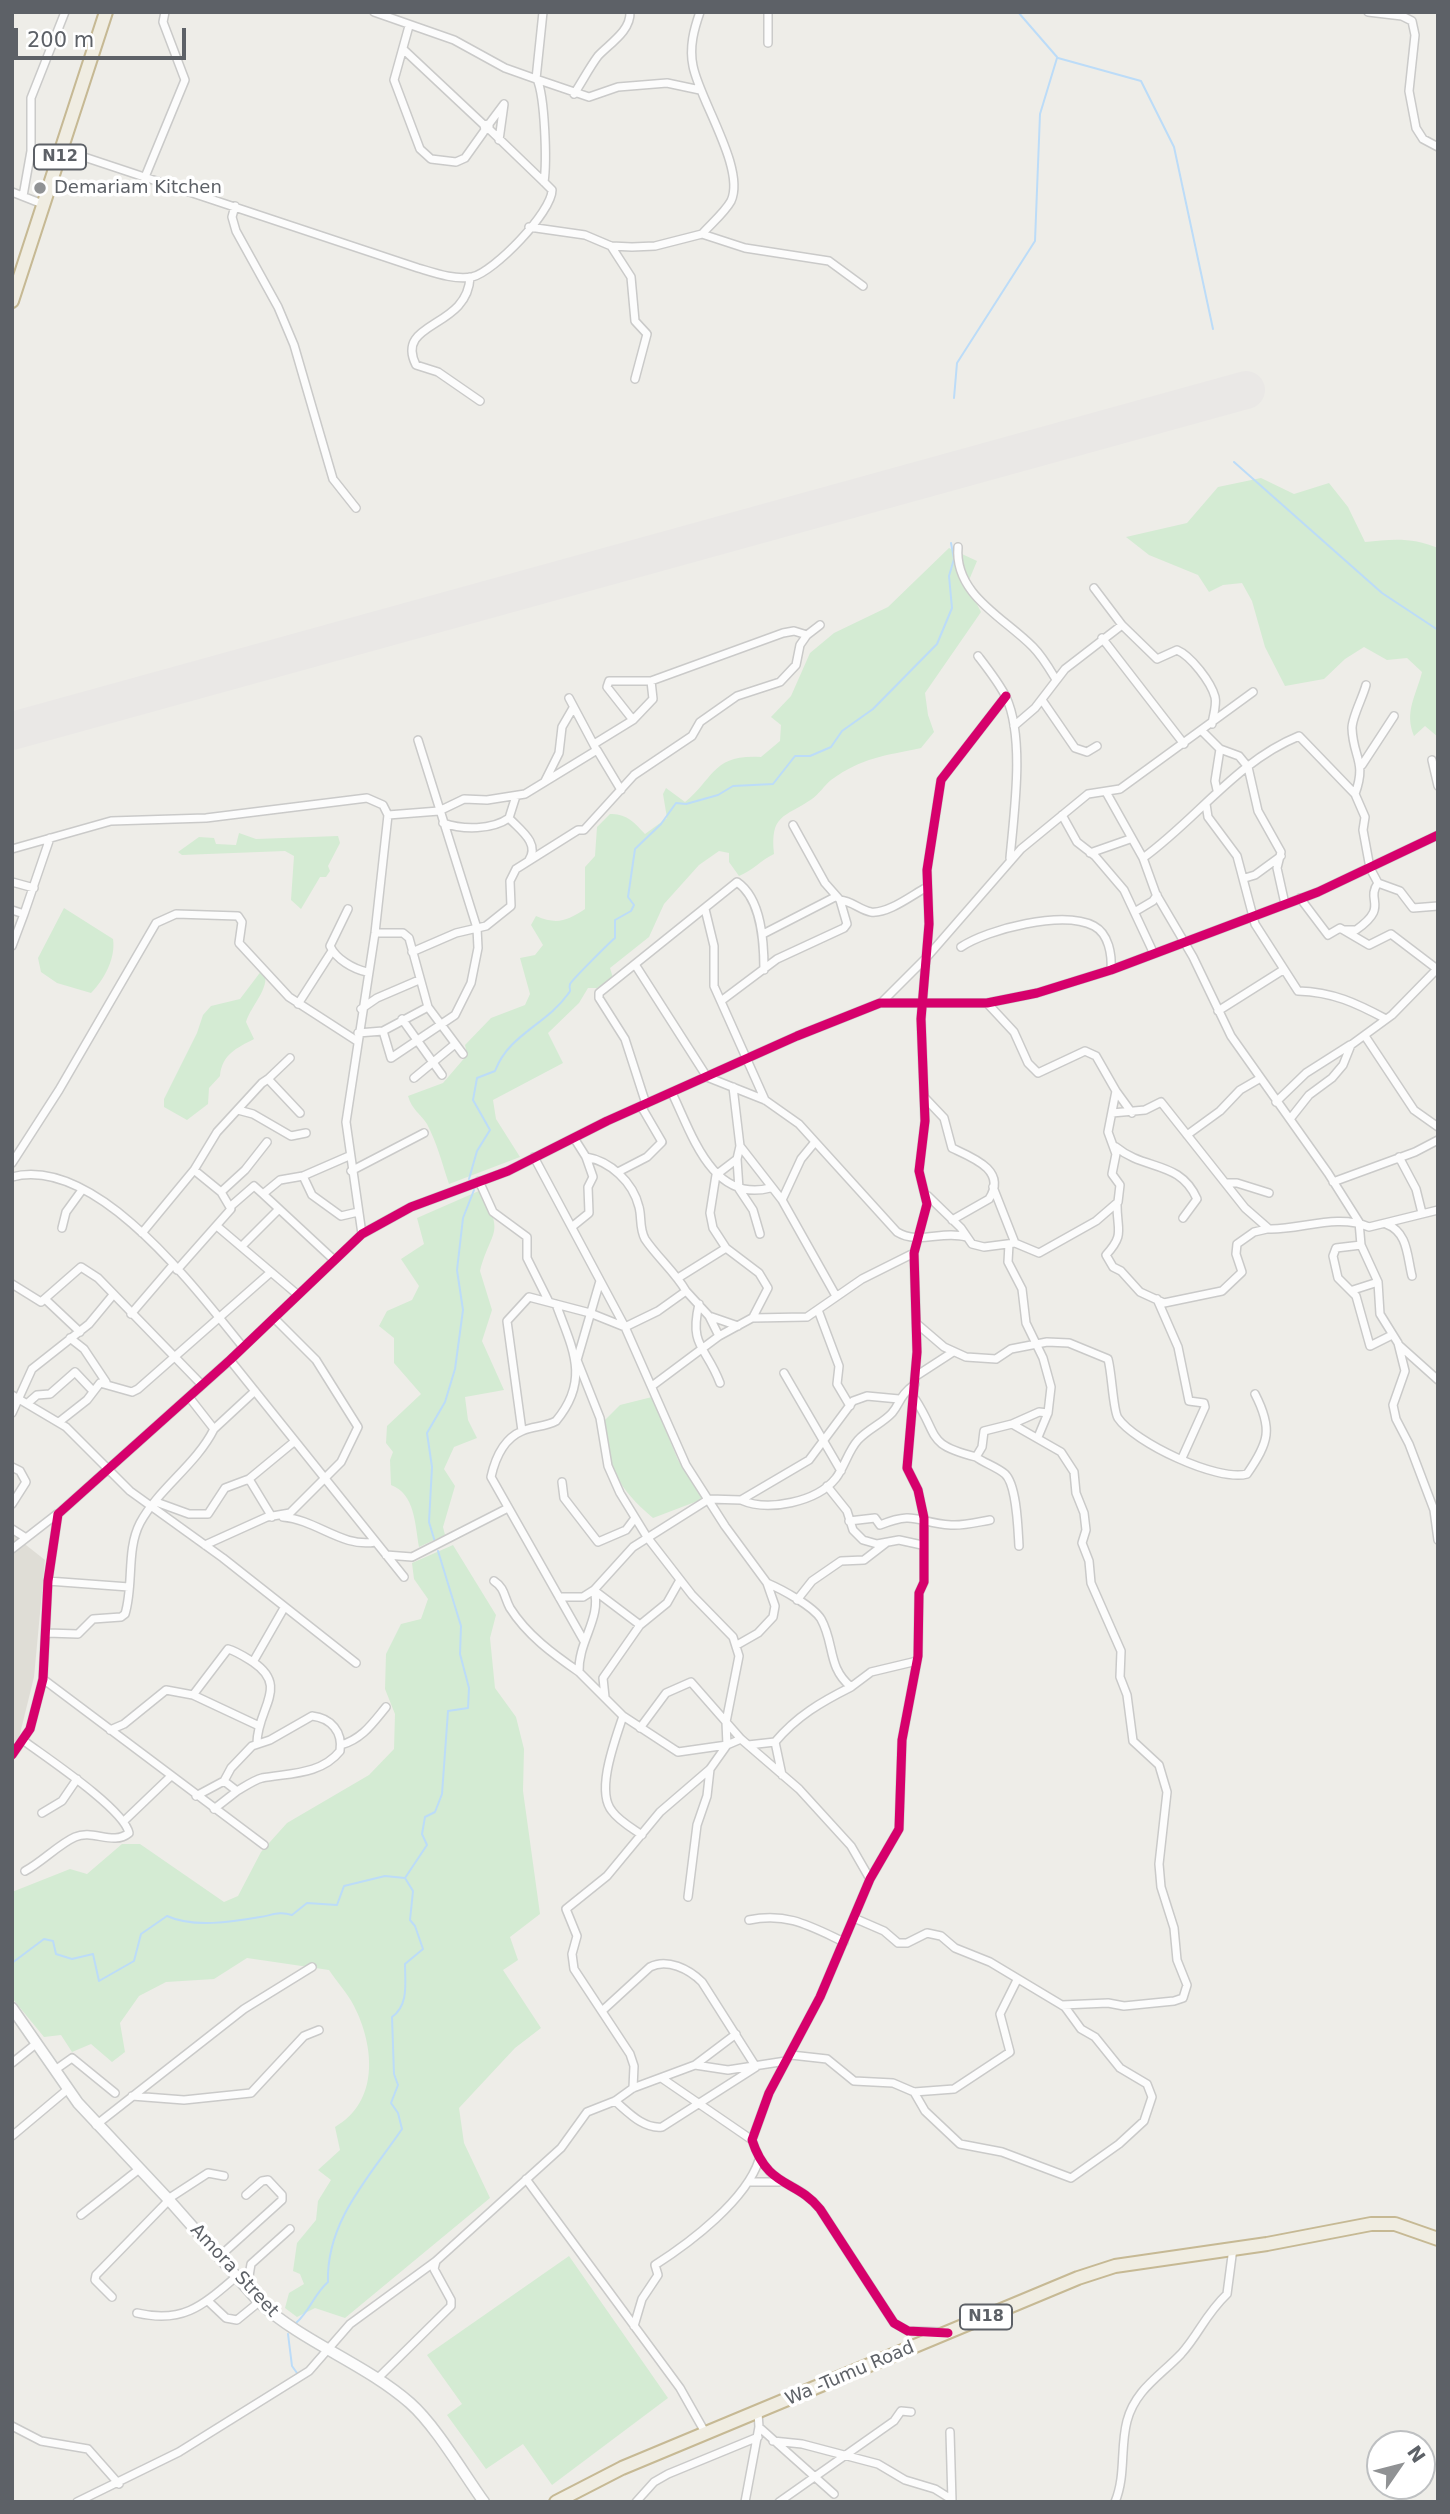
<!DOCTYPE html>
<style>
body{margin:0}
#map{position:relative;width:1450px;height:2514px;overflow:hidden;background:#eeede8;font-family:"DejaVu Sans",sans-serif}
canvas{display:block}
.frame{position:absolute;inset:0;border:14px solid #5d6167;pointer-events:none}
.north{position:absolute;left:1366px;top:2430px;width:70px;height:70px;box-sizing:border-box;background:#fff;border:2px solid #bec0c2;border-radius:50%;rotate:55deg;font-size:19px;font-weight:700;line-height:28px;text-align:center;color:#5d6167}
.north::after{content:'';display:block;margin:auto;width:24px;height:32px;background:#909294;clip-path:polygon(50% 0,100% 100%,50% 72%,0 100%)}
.scale{position:absolute;left:14px;top:28px;width:172px;height:32px;box-sizing:border-box;border:4px solid #5d6167;border-top:0;padding-left:9px;font-size:21px;line-height:24px;white-space:nowrap;color:#5d6167;-webkit-text-stroke:5px #fff;paint-order:stroke}
</style>
<div id="map">
<canvas width="1450" height="2514"></canvas>
<div class="frame"></div>
<div class="north">N</div>
<div class="scale">200 m</div>
</div>
<script>
const context = document.querySelector('canvas').getContext('2d');
context.lineJoin = 'round';
function fill(path, color) { context.fillStyle = color; context.fill(path, 'evenodd'); }
function strokePath(path, color, width, dash) { context.strokeStyle = color; context.lineWidth = width; context.lineCap = dash ? 'butt' : 'round'; context.setLineDash(dash || []); context.stroke(path); }
function drawText(font, color, halo, rows, align = 'center') {
  context.font = font + ' "DejaVu Sans",sans-serif'; context.lineWidth = 7; context.setLineDash([]); context.textBaseline = 'middle'; context.strokeStyle = halo; context.fillStyle = color; for (const [text, x, y, turn = 0] of rows) {
    context.save(); context.translate(x, y); context.rotate((+turn || 0) * Math.PI / 180); context.textAlign = isNaN(turn) ? turn : align; if (halo) context.strokeText(text, 0, 0); context.fillText(text, 0, 0); context.restore();
  }
}
fill(new Path2D(`
 M12,1534L45,1560L34,1677L19,1738L12,1744Z`), '#dfddd6');
fill(new Path2D(`
 M1261,478L1294,494L1329,483L1348,507L1365,542C1391,539 1413,537 1438,548V737L1425,726L1414,736C1404,712 1416,696 1422,672L1407,658L1387,660L1364,647L1345,659L1324,679L1285,686L1265,647L1252,601L1242,583L1223,585L1209,592L1198,575L1149,555L1126,537L1187,523L1218,487Z
 M949,548L977,561L967,585L981,612L925,693L928,715L934,732L921,748C884,756 863,757 831,780C824,786 819,794 812,799C784,818 770,814 774,854C761,860 752,871 739,876L729,862V853L719,851L699,865L664,904L649,937L610,968L613,978L597,988H588L579,1003L548,1033L563,1063L493,1100L496,1119L520,1157L449,1184C442,1163 437,1143 427,1124C420,1113 412,1110 408,1096L443,1083L467,1055L465,1045L491,1018L525,1005L530,994L520,958L535,955L543,945L531,925L536,916C557,925 567,921 585,909V867L595,856L597,827L610,814C626,813 635,823 645,834L667,818L663,794L666,788L685,802C714,779 712,754 761,757L780,741L781,725L771,717L791,696L810,653L834,633L888,607Z
 M239,833L256,839L338,836L340,843L328,866L330,871L326,877H320L301,909L291,900L294,856L285,851L182,855L178,852L199,837L214,838L216,844L236,845Z
 M64,908L113,939C116,958 104,980 91,993L57,983L41,972L38,958Z
 M262,970C274,984 251,1005 246,1022L254,1039C237,1048 222,1054 220,1076L209,1088L208,1104L187,1120L164,1107V1099L197,1033L203,1015L211,1006L240,999Z
 M481,1190C505,1237 492,1227 480,1271L492,1310L482,1341L504,1390L465,1397L468,1420L477,1438L454,1447L444,1469L455,1486L443,1527L445,1535L419,1547C415,1524 415,1494 391,1485L390,1460L393,1452L386,1443L387,1426L421,1394L394,1363V1338L379,1326L387,1311L412,1300L419,1286L401,1259L424,1244L417,1218Z
 M652,1397L678,1460L703,1499L653,1518C617,1487 609,1469 603,1422L620,1405Z
 M453,1545L496,1615L490,1638L495,1688L516,1717L524,1749L523,1791L540,1914L510,1937L518,1960L503,1970L541,2028L515,2048L459,2108L464,2143L490,2198L345,2318L315,2308L297,2317L285,2308L289,2293L304,2284L300,2274L293,2271L297,2243L316,2220L318,2201L331,2180L318,2170L340,2150L335,2127C379,2102 375,2047 354,2006C348,1994 337,1982 329,1970L247,1958L214,1979L166,1982L139,1996L120,2023L125,2052L112,2062L91,2044L72,2052L61,2035L44,2037L12,1998V1892L70,1869L87,1874L122,1844H140L224,1902L238,1896L261,1852L287,1823L369,1775L394,1749L395,1714L385,1689L386,1654L401,1624L421,1619L428,1599L414,1579L412,1563Z
 M569,2256L668,2398L552,2485L523,2444L486,2469L447,2415L462,2404L427,2355Z`), '#d4ebd3');
strokePath(new Path2D(`
 M1018,12L1057,57
 M1058,58L1141,81L1174,147L1213,329
 M954,398L957,363L1035,241L1040,114L1057,58
 M1234,462L1382,593L1438,630
 M469,1179L477,1151L490,1130L473,1100L477,1078L495,1071C509,1034 546,1025 568,994C573,988 568,992 570,984C572,980 609,943 615,938V920L631,911L634,905L628,897L635,849L661,824L676,803L686,804L718,795L733,786L773,784L795,756H810L831,747L842,731L873,709L937,644L952,608L949,576L954,559L951,543
 M435,1542L429,1522L432,1467L427,1433L445,1402L455,1369L463,1310L457,1270L463,1218L474,1190
 M12,1963L44,1939L53,1941L56,1954L72,1959L93,1954L99,1981L134,1961L141,1934L167,1916C193,1928 232,1922 260,1917C273,1915 279,1911 292,1915L307,1903L337,1905L344,1886L385,1876L405,1878L427,1845L422,1834L425,1817L435,1812L442,1794L448,1711L468,1708L469,1688L460,1654L461,1626L438,1551
 M296,2323C310,2311 314,2294 328,2282C326,2221 370,2176 402,2129L398,2113L391,2103L398,2085L394,2074L392,2017C409,2005 405,1983 405,1964L423,1949L415,1926L410,1920L413,1891L405,1878
 M288,2334L292,2366L297,2373`), '#bcdcf8', 2);
strokePath(new Path2D(`
 M12,731L1246,390`), '#eae8e6', 38);
const street = new Path2D(`
 M374,12L454,40L505,68L536,79L543,12
 M700,12C694,29 689,47 693,66C699,99 746,169 731,201C725,212 711,224 702,234
 M1368,12L1402,16L1412,21L1415,35L1409,91L1416,128L1423,139L1438,147
 M409,26L394,80L420,149L431,159L456,162L465,158L485,130L489,129V124L484,125L485,130
 M768,43V12
 M403,49L484,125
 M536,79L589,97L618,87L667,83L700,90
 M537,79C545,97 547,161 544,182
 M574,94C582,82 589,68 598,56C609,44 631,31 630,12
 M489,124L504,104L499,140
 M63,150L418,268C435,273 454,280 472,277C494,272 552,212 552,190L544,182L489,129
 M145,177L185,80L163,22L165,12
 M12,192L45,205
 M23,196L31,151V98L65,12
 M235,206L232,217L236,231L278,307L294,345L333,479L356,508
 M529,227L585,235L611,246L632,247L655,246L702,234L745,248L829,261L863,286
 M611,246L631,277L635,321L647,334L635,379
 M470,277C468,329 394,321 416,365L438,372L480,401
 M958,547C954,595 1005,618 1033,647C1042,656 1049,668 1055,678
 M1094,588L1122,625L1157,659L1177,650C1191,656 1211,682 1215,697C1217,705 1213,716 1212,724
 M1102,638L1184,744
 M978,656C988,669 999,683 1006,697C1025,738 1014,813 1010,858
 M569,698L595,747
 M1042,700L1075,748L1087,752L1097,746
 M633,720L607,687L609,681H651L783,633L794,631L807,635
 M1014,726L1035,708L1065,669L1122,625
 M1203,732L1220,749L1239,756L1248,767L1258,811L1281,852L1277,868L1285,904
 M594,744L633,720L653,699L651,681
 M1432,760L1438,786
 M1362,765L1394,716
 M545,781L559,753L562,727L573,708
 M1217,790L1215,781L1220,749
 M1106,792L1143,858L1156,894L1193,957L1231,1036L1328,1173L1359,1222L1361,1245L1378,1282L1380,1314L1398,1343L1405,1371L1393,1405L1396,1419L1409,1444L1434,1510L1438,1540
 M1355,794C1367,761 1353,758 1352,728C1352,717 1363,697 1366,685
 M516,796L509,818C520,830 540,843 529,860
 M1206,804L1208,817L1237,856L1255,924L1298,991C1333,992 1356,1003 1386,1019
 M388,815L439,811L464,799L487,800L525,794L597,750L621,790
 M1062,815L1077,842L1095,856L1124,890L1154,954
 M443,823C463,830 492,830 509,818
 M793,825L825,883L840,900C852,901 860,910 871,912C888,914 912,895 927,887
 M12,849L111,821L206,818L367,798L383,805L388,815L375,933L346,1122L362,1234
 M1090,853L1130,839
 M1143,858C1197,819 1237,761 1299,736L1355,794L1365,817L1363,830L1370,868L1378,883L1400,891L1413,908L1438,906
 M1245,878L1255,875L1281,856
 M12,882L34,888
 M1300,898L1328,935L1340,928L1369,945L1391,934L1437,969
 M348,909L330,946C336,959 353,969 367,972
 M705,909L714,946V986L765,1100
 M12,910L24,914L50,838
 M1136,911L1153,901L1157,895
 M1345,930H1356C1390,906 1365,901 1378,883
 M375,933H403L409,938L428,1007L463,1054
 M763,934L835,897
 M12,946L24,914
 M961,947C988,929 1063,910 1094,926C1109,934 1112,955 1111,970
 M412,952L456,933L486,926L511,906L510,881L516,869L578,830H584L634,775L692,736L700,722L737,696L780,682L796,665L800,645L807,635L820,625
 M636,966L707,1077L765,1100L799,1124L897,1232C918,1245 943,1230 966,1237
 M721,1001L777,959L844,928L847,924L840,900
 M881,1003L927,957L1021,849L1088,794L1120,789L1253,692
 M298,1004L332,951
 M361,1009L377,998L419,980
 M1218,1011L1283,970
 M402,1019L442,1075
 M383,1031L391,1058L455,1015L471,983L478,948L477,928L418,740
 M358,1033L383,1031L428,1007
 M1365,1036L1414,1110L1438,1127
 M414,1078L455,1044
 M268,1079L290,1058
 M733,1087L740,1146L782,1200L836,1296
 M1116,1091L1132,1113
 M672,1093C692,1134 712,1203 770,1188
 M925,1098L944,1118L952,1148C971,1157 1008,1170 989,1199L952,1220
 M1276,1102L1306,1073L1350,1045
 M646,1104L625,1039L599,998V993L737,882C762,899 764,943 764,970
 M238,1110L253,1114L291,1136L306,1133
 M1112,1113L1145,1110L1161,1102L1245,1208L1269,1229C1301,1230 1337,1213 1369,1227L1438,1210
 M1290,1119L1309,1095L1332,1078L1343,1065L1351,1045L1392,1015L1438,968
 M1187,1135L1220,1111L1240,1090L1259,1079
 M740,1146L737,1159L716,1175L710,1213L713,1228L726,1248L759,1273L768,1288L753,1317
 M1116,1147C1145,1171 1180,1160 1197,1199L1183,1218
 M534,1157L625,1327L686,1465L725,1526L767,1583L775,1606L773,1617L758,1633L737,1645
 M586,1157C610,1161 633,1182 639,1207C642,1218 639,1228 645,1239C657,1257 675,1272 686,1291
 M1399,1157L1416,1189L1422,1213
 M737,1159L739,1189L753,1210L760,1234
 M12,1163L59,1090L156,923L176,914L238,916L242,922L239,943L289,997L357,1041
 M351,1171L424,1133
 M618,1172L647,1157L662,1142L641,1106
 M303,1176L312,1195L341,1216L358,1212
 M12,1177C97,1155 197,1291 243,1347
 M479,1181L493,1212L527,1237V1258L549,1302
 M1333,1182L1415,1152L1438,1140
 M1226,1183H1237L1269,1193
 M993,1187L1015,1243
 M221,1192L245,1170L267,1142
 M263,1194L333,1259
 M928,1196L961,1228L972,1244L984,1247L1015,1243L1039,1253L1096,1221L1118,1202L1120,1185L1112,1174L1116,1154L1108,1132L1116,1091L1096,1056L1085,1051L1038,1073L1028,1063L1014,1032L987,1003
 M782,1200L801,1159L815,1142
 M1117,1205C1117,1231 1125,1234 1106,1255L1113,1267L1121,1271L1140,1292L1164,1303L1222,1291L1242,1272L1236,1254L1237,1244L1254,1232L1267,1229
 M231,1206L254,1186L263,1194L280,1180L303,1176L349,1156
 M1386,1224C1408,1232 1407,1256 1412,1276
 M573,1226L589,1213L588,1187L593,1177L586,1157L574,1138
 M218,1227L271,1272
 M62,1228L66,1212L82,1190
 M142,1233L194,1170L217,1132L262,1083L268,1079L300,1113
 M1009,1244L1008,1262L1022,1289L1026,1323L1043,1358L1051,1387L1048,1413L1038,1437
 M1361,1245L1336,1248L1333,1256L1338,1278L1356,1296L1370,1346L1392,1335
 M242,1246L278,1210
 M177,1270L231,1209L221,1192L194,1170
 M678,1278L726,1248
 M600,1281L577,1360L600,1418L608,1466L620,1493L647,1537L692,1595L733,1637L739,1656L726,1722L727,1745L710,1769L660,1812L607,1876L566,1909L577,1936L572,1954L574,1969L630,2054L634,2066L633,2088
 M12,1284L41,1302L81,1267L98,1278L202,1385
 M1353,1290L1378,1282
 M45,1299L80,1332
 M1157,1299L1178,1347L1189,1401L1204,1403L1205,1407L1182,1458
 M556,1304C572,1348 591,1379 556,1421C545,1427 533,1426 522,1431C503,1439 495,1459 491,1477L584,1641
 M699,1304C689,1347 706,1346 720,1383
 M818,1310L839,1366L837,1384L850,1406
 M131,1314L173,1265
 M709,1316L738,1326
 M916,1323L944,1347L966,1357L996,1359L1011,1349L1047,1342L1069,1343L1108,1359C1112,1373 1113,1411 1118,1418C1134,1442 1217,1482 1247,1474C1269,1442 1273,1429 1255,1394
 M70,1338L84,1349L106,1382
 M1400,1346L1438,1380
 M230,1360L404,1577
 M784,1373L841,1471
 M916,1376L953,1352
 M652,1386L719,1336L752,1318L807,1317L862,1279L914,1253
 M12,1395L66,1427L130,1491L223,1558L356,1663
 M915,1399C940,1437 925,1444 976,1457L982,1447L984,1431L1012,1424L1061,1452L1074,1472L1076,1493L1084,1513L1086,1530L1082,1543L1089,1561L1091,1583L1121,1651L1120,1677L1127,1695L1133,1741L1159,1765L1167,1792L1159,1864L1161,1887L1174,1928L1177,1960L1187,1985L1183,1998L1174,2001L1124,2006L1108,2003L1062,2005
 M29,1402L37,1395L50,1394L75,1372L93,1391
 M12,1413L32,1369L89,1324L113,1295
 M59,1422L87,1400L100,1383L132,1392L138,1389L271,1272L298,1295
 M1012,1424L1039,1412L1048,1413
 M214,1429L255,1391
 M522,1431L507,1321L529,1297L590,1313L625,1327L658,1311L686,1291L709,1316L719,1336
 M976,1457C984,1463 997,1467 1005,1474C1017,1485 1018,1530 1019,1546
 M12,1467L20,1471L26,1482L12,1504
 M249,1479L272,1517
 M562,1482L564,1498L598,1542L626,1530L635,1518
 M827,1486L847,1511L853,1530L863,1540L877,1544L899,1540L922,1545
 M741,1500C768,1512 817,1502 836,1478C845,1466 848,1451 858,1440C868,1429 883,1423 892,1413C901,1402 899,1396 915,1384
 M156,1502L189,1514H208L225,1488L249,1479L295,1441
 M283,1517C317,1520 342,1548 375,1542
 M849,1521L875,1518L880,1525C916,1510 917,1523 951,1525C963,1526 978,1522 990,1520
 M12,1529L26,1538
 M205,1545L267,1517L290,1513L341,1462L358,1427L316,1360L274,1318
 M12,1549L57,1514
 M386,1555L412,1557L506,1509
 M48,1581L129,1587
 M494,1581C505,1588 504,1597 510,1608C527,1635 553,1654 579,1672
 M767,1583C781,1589 813,1606 821,1619C835,1644 827,1667 851,1687L871,1672L917,1661
 M594,1590C602,1618 578,1641 579,1672L623,1716L678,1752L727,1745L741,1739
 M595,1591L640,1625L667,1603L680,1580
 M559,1597H583L594,1590L633,1547L709,1499L741,1500L809,1460L853,1401L867,1396L899,1399
 M797,1600L812,1581L841,1561L864,1560L886,1543
 M47,1633L78,1634L93,1619L121,1617L125,1614C134,1585 126,1550 140,1523C159,1488 196,1465 214,1429L189,1397
 M253,1662L284,1608
 M43,1679L264,1845
 M193,1695L228,1649C236,1651 245,1657 253,1662C290,1687 257,1708 257,1743
 M605,1697L603,1678L640,1625
 M623,1716C616,1738 595,1791 612,1811C619,1821 632,1828 642,1835
 M640,1728L666,1693L691,1682L741,1739L799,1789L851,1846L870,1879
 M110,1730L124,1724L166,1690L193,1695L257,1725
 M24,1741C47,1758 124,1809 129,1833C113,1846 93,1829 75,1837C59,1844 42,1862 25,1871
 M775,1742L782,1775
 M341,1745C362,1739 372,1724 386,1707
 M748,1745L775,1742C797,1716 821,1702 851,1687
 M12,1755L30,1729L43,1679L48,1581L58,1514L230,1360L362,1234L411,1207L508,1171L607,1121L797,1036L880,1003H987L1037,993L1111,970L1318,892L1438,835
 M196,1796L224,1781L231,1768L252,1746L270,1740L312,1716C331,1718 343,1732 340,1751C321,1775 288,1773 262,1778C254,1780 244,1787 237,1791L224,1781
 M214,1809L237,1791
 M42,1813L62,1801L77,1779
 M124,1821L171,1776
 M688,1897L697,1825L707,1796L710,1769
 M854,1918L884,1931L898,1943H907L927,1933L941,1936L955,1948L990,1962L1065,2007L1081,2029L1095,2037L1120,2068L1147,2084L1152,2097L1144,2121L1119,2144L1071,2178L1002,2152L960,2144L925,2111L914,2092
 M749,1920C787,1912 810,1926 844,1942
 M602,2011L650,1967C667,1958 689,1969 702,1982L756,2067
 M791,2055L827,2059L854,2081L893,2083L914,2092L954,2089L1010,2052L1000,2014L1017,1980
 M12,2063L37,2043
 M695,2065L728,2070L786,2061
 M55,2070L72,2058L115,2093
 M663,2079L752,2140
 M132,2096L184,2100L251,2093L304,2036L319,2030
 M615,2101C628,2112 643,2129 662,2127L756,2067
 M96,2125L244,2009L312,1967
 M12,2136L68,2089
 M526,2179L680,2388L706,2434
 M750,2182H779
 M168,2199L208,2173L224,2176
 M81,2215L138,2170
 M220,2256L282,2200V2195L268,2180L262,2181L246,2195
 M247,2288L251,2264L290,2229
 M112,2297L95,2280L96,2275L169,2200
 M208,2301L226,2318L237,2320L259,2302
 M137,2313C184,2324 203,2305 237,2276
 M634,2326L642,2299L658,2275L655,2265C691,2242 746,2200 759,2160
 M944,2332L908,2331L894,2323L820,2209C796,2179 768,2189 752,2140L769,2093L820,1997L870,1879L899,1829L902,1740L918,1656L919,1593L924,1582V1518L918,1490L907,1468L917,1352L914,1253L927,1204L919,1171L925,1121L921,1019L929,924L927,870L941,780L1006,696
 M377,2379L451,2306V2300L434,2269L436,2261L561,2148L587,2112L615,2101L633,2088L695,2065L736,2034
 M12,2426L41,2441L88,2449L119,2484
 M759,2427L834,2494
 M950,2432L952,2501
 M773,2441L802,2444L878,2464L905,2480L935,2489L951,2499
 M77,2502L179,2452L309,2371L350,2324L436,2261
 M636,2502L654,2482L668,2474L758,2437
 M745,2502L759,2427L758,2413
 M779,2502L894,2421L901,2411L911,2412
 M1115,2502C1126,2476 1120,2447 1127,2421C1135,2390 1160,2376 1181,2354C1199,2334 1205,2315 1227,2294L1233,2248`);
const secondary = new Path2D(`
 M12,2008L78,2103L169,2200L259,2302C304,2343 364,2363 410,2403C436,2426 463,2473 484,2502`);
const highway = new Path2D(`
 M12,301L106,12
 M556,2502L622,2468L1078,2278L1115,2266L1267,2244L1371,2224H1395L1438,2239`);
strokePath(street, '#cacac9', 10);
strokePath(secondary, '#cacbca', 13);
strokePath(highway, '#c6b994', 16);
strokePath(street, '#fcfcfc', 7);
strokePath(secondary, '#fcfcfc', 10);
strokePath(highway, '#f0ede2', 12);
strokePath(new Path2D(`
 M12,1755L30,1729L43,1679L48,1581L58,1514L230,1360L362,1234L411,1207L508,1171L607,1121L797,1036L880,1003H987L1037,993L1111,970L1318,892L1438,835
 M948,2333L908,2331L894,2323L820,2209C796,2179 768,2189 752,2140L769,2093L820,1997L870,1879L899,1829L902,1740L918,1656L919,1593L924,1582V1518L918,1490L907,1468L917,1352L914,1253L927,1204L919,1171L925,1121L921,1019L929,924L927,870L941,780L1006,696`), '#d6006c', 9);
for (const [x, y, r, color] of [
 [40,188,7,"#909294"]
]) { const dot = new Path2D(); dot.arc(x, y, r, 0, 2 * Math.PI); context.fillStyle = color; context.fill(dot); strokePath(dot, '#fff', 2.5); }
for (const [x, y, w] of [
 [60,157,52],
 [986,2317,52]
]) { const box = new Path2D(); box.roundRect(x - w / 2, y - 12.5, w, 25, 5); context.fillStyle = '#fff'; context.fill(box); strokePath(box, '#5d6167', 2); }
drawText('bold 16px', '#5d6167', null, [
 ["N12",60,157],
 ["N18",986,2317]
]);
drawText('18px', '#5d6167', '#fff', [
 ["Demariam Kitchen",54,188]
], 'left');
drawText('18px', '#5d6167', '#fff', [
 ["Amora Street",234,2271,47],
 ["Wa -Tumu Road",850,2374,-23]
]);
</script>
